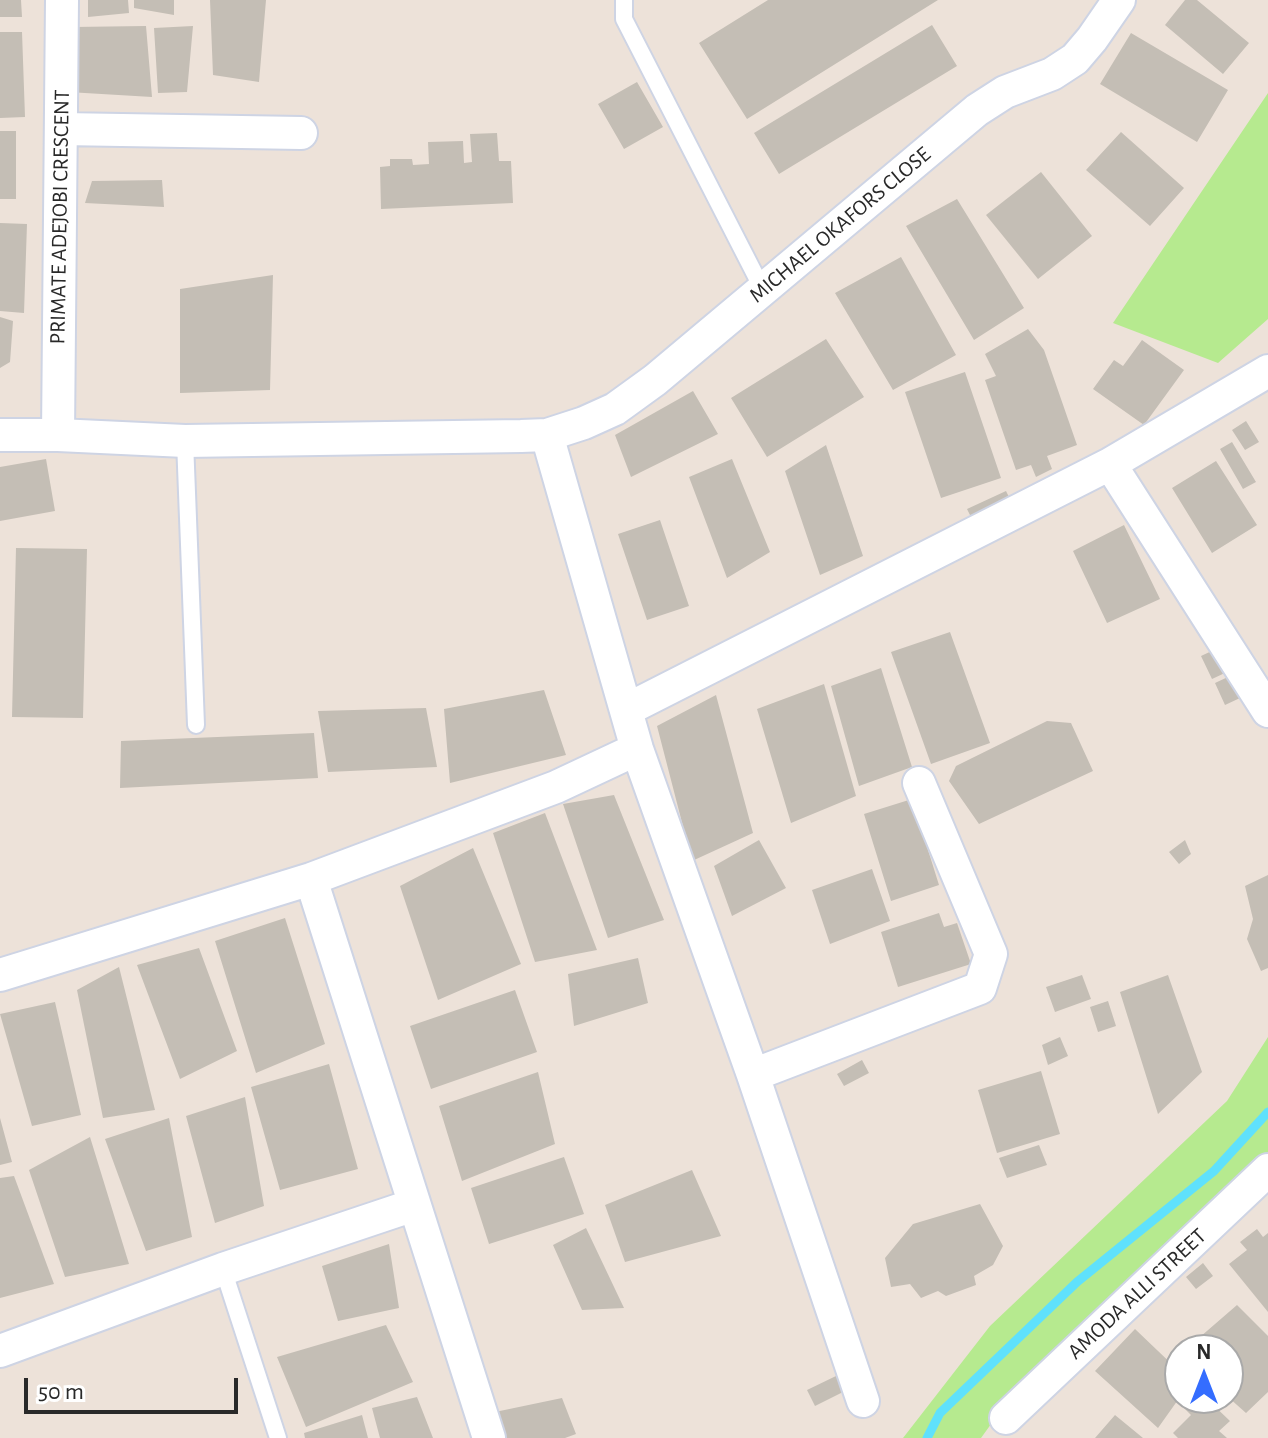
<!DOCTYPE html>
<style>
body{margin:0}
#map{position:relative;width:1268px;height:1438px;overflow:hidden;background:#ede2d9;font-family:"Alegreya Sans",sans-serif}
canvas{display:block}
.north{position:absolute;left:1164px;top:1334px;width:80px;height:80px;box-sizing:border-box;background:#fff;border:2px solid #a9a9a9;border-radius:50%;rotate:0deg;font-size:22px;font-weight:700;line-height:32px;text-align:center;color:#292929}
.north::after{content:'';display:block;margin:auto;width:28px;height:36px;background:#346dff;clip-path:polygon(50% 0,100% 100%,50% 72%,0 100%)}
.scale{position:absolute;left:24px;top:1378px;width:214px;height:36px;box-sizing:border-box;border:4px solid #292929;border-top:0;padding-left:10px;font-size:24px;line-height:28px;white-space:nowrap;color:#292929;-webkit-text-stroke:6px #fff;paint-order:stroke}
</style>
<div id="map">
<canvas width="1268" height="1438"></canvas>
<div class="north">N</div>
<div class="scale">50 m</div>
</div>
<script>
const context = document.querySelector('canvas').getContext('2d');
context.lineJoin = 'round';
function fill(path, color) { context.fillStyle = color; context.fill(path, 'evenodd'); }
function strokePath(path, color, width, dash) { context.strokeStyle = color; context.lineWidth = width; context.lineCap = dash ? 'butt' : 'round'; context.setLineDash(dash || []); context.stroke(path); }
function drawText(font, color, halo, rows, align = 'center') {
  context.font = font + ' "Alegreya Sans",sans-serif'; context.lineWidth = 6; context.setLineDash([]); context.textBaseline = 'middle'; context.strokeStyle = halo; context.fillStyle = color; for (const [text, x, y, turn = 0] of rows) {
    context.save(); context.translate(x, y); context.rotate((+turn || 0) * Math.PI / 180); context.textAlign = isNaN(turn) ? turn : align; if (halo) context.strokeText(text, 0, 0); context.fillText(text, 0, 0); context.restore();
  }
}
fill(new Path2D(`
 M1268,93V319L1218,363L1113,323Z
 M1268,1037V1161L999,1413L981,1438H903L990,1326L1227,1101Z`), '#b6ea8f');
strokePath(new Path2D(`
 M927,1438L940,1413L1077,1282L1214,1171L1268,1112`), '#5fe1fc', 9);
fill(new Path2D(`
 M0,0H21L22,17H0Z
 M88,0H128L129,13L88,17Z
 M134,0H174V15L134,8Z
 M210,0H266L259,82L213,75Z
 M768,0H938L747,119L699,43Z
 M1185,0H1197L1249,43L1223,74L1165,25Z
 M932,25L957,66L779,174L754,133Z
 M146,26L152,97L68,92L73,27Z
 M193,26L187,92L158,93L154,28Z
 M0,32H22L25,117L0,118Z
 M1131,33L1228,90L1197,142L1100,84Z
 M637,82L663,127L624,149L598,104Z
 M0,131H16V199H0Z
 M1121,132L1184,188L1150,226L1086,170Z
 M497,133L499,161H511L513,203L381,209L380,167L390,166V159H412L413,165L429,164L428,142L463,141L464,163L472,162L470,134Z
 M1041,172L1092,236L1038,279L986,215Z
 M162,180L164,207L85,203L92,181Z
 M957,199L1024,308L974,340L906,226Z
 M0,223L27,224L24,313L0,311Z
 M901,257L956,355L893,390L835,293Z
 M273,275L270,390L180,393V289Z
 M0,317L13,321L10,362L0,368Z
 M1028,329L1044,350L1077,445L1047,456L1052,469L1036,477L1031,465L1016,470L985,380L996,376L985,354Z
 M826,339L864,397L767,457L731,398Z
 M1142,340L1184,370L1144,425L1093,389L1114,360L1123,366Z
 M965,372L1001,478L941,498L905,392Z
 M693,391L718,434L631,477L615,435Z
 M1246,421L1259,442L1245,450L1232,430Z
 M1232,442L1256,482L1243,489L1220,449Z
 M826,445L863,556L820,575L785,471Z
 M46,459L55,511L0,521V467Z
 M732,459L770,552L727,578L689,477Z
 M1216,461L1257,525L1212,553L1172,488Z
 M1006,491L1011,501L973,521L967,509Z
 M660,520L689,606L647,620L618,534Z
 M1124,525L1160,599L1107,623L1073,551Z
 M16,548L87,549L83,718L12,717Z
 M950,632L990,743L931,764L891,652Z
 M1216,649L1227,672L1212,679L1201,656Z
 M881,668L912,767L859,786L831,686Z
 M1230,676L1240,698L1225,705L1215,683Z
 M824,684L856,796L791,823L757,709Z
 M544,690L566,755L450,783L444,709Z
 M716,695L753,833L692,861L657,726Z
 M426,708L437,767L328,772L318,711Z
 M1047,721L1071,723L1093,771L979,824L949,781L956,766Z
 M314,733L318,778L120,788L121,741Z
 M614,795L664,920L608,938L563,804Z
 M912,799L939,885L891,901L864,814Z
 M545,813L597,950L535,962L493,833Z
 M759,840L786,888L732,916L714,866Z
 M1185,840L1191,854L1179,864L1169,852Z
 M473,848L521,964L438,1000L400,886Z
 M872,869L890,921L830,944L812,890Z
 M1268,875V968L1261,971L1247,939L1253,919L1245,886Z
 M939,913L944,927L957,923L971,964L898,987L881,932Z
 M285,918L325,1044L256,1073L215,941Z
 M199,948L237,1051L180,1079L137,965Z
 M638,958L648,1003L574,1026L568,974Z
 M119,967L155,1110L103,1118L77,990Z
 M1082,975L1091,999L1055,1012L1046,987Z
 M1168,975L1202,1072L1158,1114L1120,992Z
 M515,990L537,1052L431,1089L410,1026Z
 M1108,1001L1116,1026L1098,1032L1090,1007Z
 M55,1002L81,1115L32,1126L0,1014Z
 M1060,1037L1068,1056L1048,1065L1042,1045Z
 M862,1060L869,1073L844,1086L837,1074Z
 M329,1064L358,1169L280,1190L251,1087Z
 M1041,1071L1060,1134L997,1153L978,1090Z
 M538,1072L555,1144L462,1181L439,1106Z
 M245,1097L264,1206L215,1223L186,1116Z
 M0,1118L12,1162L0,1165Z
 M169,1118L192,1237L146,1251L105,1139Z
 M90,1137L129,1264L65,1277L29,1170Z
 M1039,1145L1047,1165L1007,1178L999,1158Z
 M564,1157L584,1214L489,1244L471,1188Z
 M692,1170L721,1236L625,1262L605,1205Z
 M14,1176L54,1284L0,1298V1178Z
 M980,1204L1003,1246L993,1265L974,1276L976,1285L946,1296L938,1291L921,1298L910,1284L891,1287L885,1258L913,1224Z
 M586,1228L624,1308L582,1310L553,1245Z
 M1257,1229L1263,1237L1268,1233V1312L1229,1264L1247,1250L1240,1242Z
 M389,1244L399,1308L338,1321L322,1266Z
 M1203,1263L1213,1276L1196,1289L1186,1277Z
 M1237,1305L1268,1336V1392L1246,1413L1228,1397V1350H1185Z
 M386,1325L413,1382L306,1427L277,1357Z
 M1135,1329L1180,1372V1397L1158,1428L1095,1371Z
 M836,1376L843,1392L815,1406L807,1390Z
 M417,1397L433,1438H380L372,1408Z
 M562,1398L576,1434L565,1438H505L495,1412Z
 M1188,1398H1206L1230,1421L1219,1431L1227,1438H1178L1173,1433L1191,1415L1181,1405Z
 M362,1415L368,1438H305L304,1433Z
 M1115,1415L1143,1438H1095Z`), '#c4beb5');
const service = new Path2D(`
 M624,0V19L763,290
 M185,441L196,725
 M223,1269L278,1438`);
const minor = new Path2D(`
 M62,129L301,133
 M0,435H58L185,441L521,436L547,435L584,423L615,409L655,380L977,110L1005,92L1052,74L1075,59L1092,39L1119,0
 M58,435L62,0
 M547,435L637,749L753,1075L863,1401
 M1110,464L1268,711
 M626,710L1110,464L1268,371
 M311,879L489,1438
 M0,975L311,879L556,787L637,749
 M753,1075L980,988L991,954L919,783
 M0,1351L223,1269L414,1205
 M1006,1418L1268,1170`);
strokePath(service, '#ced4e4', 20);
strokePath(minor, '#ced4e4', 36);
strokePath(service, '#fff', 16);
strokePath(minor, '#fff', 32);
drawText('22px', '#292929', '#fff', [
 ["PRIMATE ADEJOBI CRESCENT",60,217,-89],
 ["MICHAEL OKAFORS CLOSE",840,225,-40],
 ["AMODA ALLI STREET",1137,1294,-43]
]);
</script>
